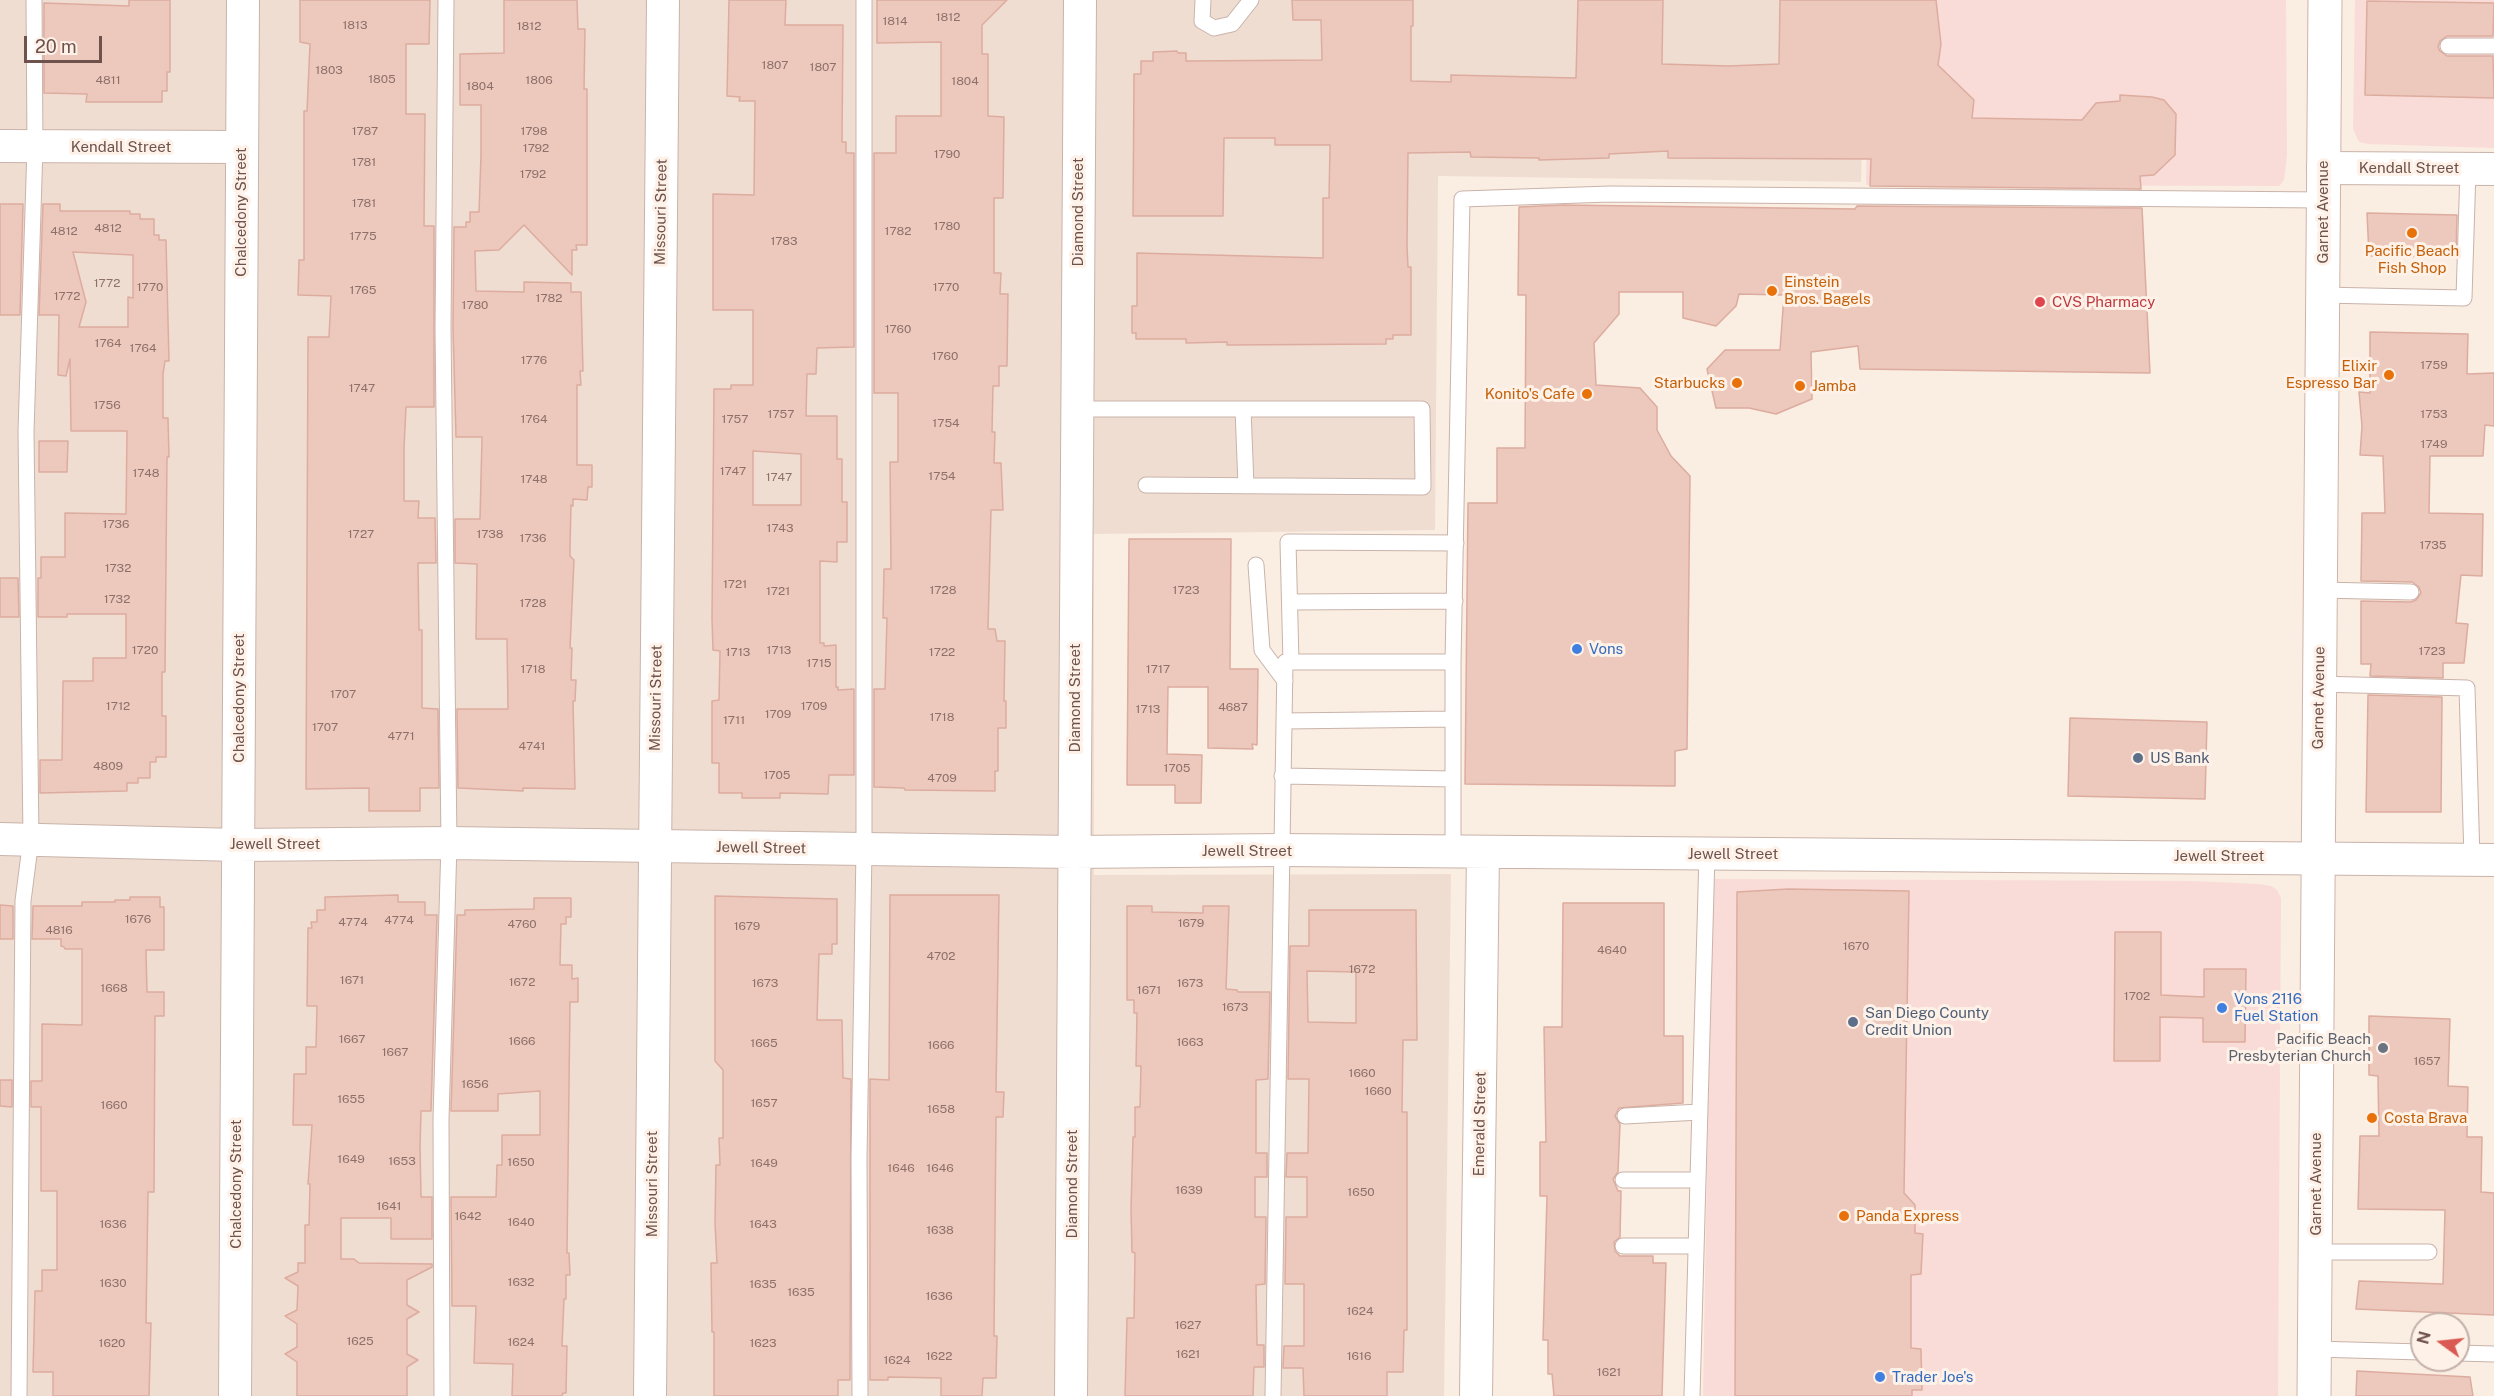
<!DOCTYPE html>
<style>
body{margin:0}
#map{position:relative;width:2494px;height:1396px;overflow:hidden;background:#faede2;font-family:"Public Sans",sans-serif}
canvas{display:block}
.north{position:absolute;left:2410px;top:1312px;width:60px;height:60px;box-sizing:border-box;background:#fdf1e8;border:2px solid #c4b1a9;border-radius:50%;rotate:285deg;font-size:16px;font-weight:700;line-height:24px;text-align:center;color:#6f524b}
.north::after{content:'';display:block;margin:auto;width:21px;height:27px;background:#d95a52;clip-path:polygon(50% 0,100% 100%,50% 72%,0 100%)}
.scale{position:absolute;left:24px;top:36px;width:78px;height:27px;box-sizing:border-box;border:3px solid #6f524b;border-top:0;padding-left:8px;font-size:18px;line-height:21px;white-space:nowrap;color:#6f524b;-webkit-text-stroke:4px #fdf1e8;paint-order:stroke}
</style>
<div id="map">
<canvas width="2494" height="1396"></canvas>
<div class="north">N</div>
<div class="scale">20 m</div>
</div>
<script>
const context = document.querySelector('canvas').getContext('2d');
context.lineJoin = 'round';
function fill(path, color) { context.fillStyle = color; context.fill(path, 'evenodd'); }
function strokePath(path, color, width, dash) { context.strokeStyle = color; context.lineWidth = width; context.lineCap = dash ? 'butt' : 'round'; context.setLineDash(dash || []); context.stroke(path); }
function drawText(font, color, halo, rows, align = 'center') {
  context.font = font + ' "Public Sans",sans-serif'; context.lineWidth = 6; context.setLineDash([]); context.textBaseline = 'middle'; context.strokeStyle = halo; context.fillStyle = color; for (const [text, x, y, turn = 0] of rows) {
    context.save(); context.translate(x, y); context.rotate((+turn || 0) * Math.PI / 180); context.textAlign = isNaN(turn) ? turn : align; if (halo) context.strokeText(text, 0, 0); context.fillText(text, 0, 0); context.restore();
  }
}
fill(new Path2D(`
 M0,0H1865L1861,182L1438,176L1435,530L1094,534V875L1451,874L1444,1396H0Z`), '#f0ddd2');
fill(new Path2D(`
 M1869,0H2286L2287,155L2284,180L2279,186L1866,185Z
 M2355,0H2494V148L2369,144L2359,142L2353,129Z
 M1712,879L2192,881L2259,884L2271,886L2277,890L2281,898L2278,1396H1703Z`), '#f9dcd7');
const building = new Path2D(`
 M129,0H170V72H167V91H162V102H86L87,94L44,93V3L129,6Z
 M300,0H430L429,44H406V114H425L424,226H434V407H406L404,448V501H419L418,518H435L436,563H418L419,630H422V708L438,709L439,788H420V811H369V788L306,789L308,337H329L331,296L298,295L299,260H304V111H307L310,44L300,42Z
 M504,0H577L578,29H585L584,89H587V245H576L577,250H572V275L524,225L499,250L475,251L476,291L524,292V282L571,283V292H581L583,371H580L581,385H577V465H592V487H588L587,500L573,499V506L571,505L570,547V556L574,560L570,648H572L571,680H576L575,701H573L575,789L523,788V791L458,788L457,709H508L507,639H476L477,564L455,563V519H480L482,437H456L453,328L454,227H466V222H470V212H479L481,155V105H460V54L504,53Z
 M729,0H786L785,25H843L842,142H846V153H854V347L817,348L816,374H807L806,416H837V459H842V502H847V542H837V562L820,561V643H824V646L836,645V687H838V690L854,689V775H829L828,794L780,793V798H742V793H719V763H712V701L719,700L720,651L713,650L712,619L714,389H731V385H753V310H713V194L754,195L755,101H739L740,97L727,96ZM753,451L801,454V505H753Z
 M877,0H1007L982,25V54H988V116L1004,117L1003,198H994V273H1001L1000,294H1008L1007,366H999V386H993L992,432H995L994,463H1001L1003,510H991L988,629H995L997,641H1005L1004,701H1006V728H998V771H995V791L905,790L904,788L874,787V689H885L887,618H883L884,569H891L890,462H898V393H874V153H896V116H941V42L877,43Z
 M1292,0H1413V26H1411V81L1451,82V75L1576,78L1578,0H1663L1662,64L1728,66L1779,64L1780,0H1936L1941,44L1938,65L1974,100L1972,118L2082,120L2096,103L2120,101V95L2152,97L2164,100L2176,114L2175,155L2154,175L2140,176L2141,189L1870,186L1871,159L1668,158V151L1609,154V158L1539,160V158L1471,157L1470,152L1408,153L1407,246L1408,267H1411V335H1393V339H1386V344L1227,345V342L1186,343V339H1136V333H1132V306H1137V253L1323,258V198H1329L1330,145H1275V138H1224L1223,216H1133L1134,74H1141V61H1153V52L1177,51L1178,53H1186V61L1322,60L1321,20H1293Z
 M2367,1L2494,3L2493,36H2447L2440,41L2438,47L2440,51L2447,56H2493L2494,98L2365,95Z
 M0,204H23L20,315H0Z
 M43,204H60V211H130V214H140V219H154V235H159V240H166L169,361H165L163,374V418H168L169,457H167L165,672H162V716H166V757H156V762H150V778H138V783H127V791L40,793V760H62L63,681H93V658H126V614H67V617H38V578H41V557H65V513L126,514L127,431H71L70,359L66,376L58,375L59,315H39ZM73,252L133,255V298L128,297V327H79L86,302Z
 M1563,205L1855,209L1857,206L2142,208L2150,373L1860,369L1858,346L1811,352L1812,399L1776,414L1749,408H1716L1707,369L1725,350H1780L1784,295L1739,294L1736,306L1716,326L1683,318V292H1619V314L1594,343L1596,385L1640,388L1657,407V430L1671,456L1690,476L1687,749L1675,751V786L1465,784L1468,503H1497V448H1525L1526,295H1518L1519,207Z
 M2367,213L2457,215L2456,257L2369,256Z
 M2370,332L2468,334L2467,374L2494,373V426L2485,425L2483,456H2430L2429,513L2483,514L2482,576L2461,575L2456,623L2468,624L2464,663H2443V678L2370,676L2371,664H2361V601L2411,602L2416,600L2421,593L2419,587L2412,582L2361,581L2362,513H2385L2383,456L2360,455L2362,426L2359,392L2370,393Z
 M39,441H68L67,472H39Z
 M1129,539H1231L1230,669H1258L1257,745L1252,744L1253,749L1208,748V687H1168L1167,754L1202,755L1201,803H1175V785H1127Z
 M0,578H18L19,617H0Z
 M2368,695L2442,697L2441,812H2366Z
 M2070,718L2207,722L2205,799L2068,796Z
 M1788,889L1909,891L1904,1193L1915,1205V1233L1923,1234L1921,1274L1911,1275V1348L1921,1349L1922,1390H1912V1396H1735L1737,892Z
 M398,895V902H425V915H437L431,1111H421L420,1146L421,1197H432V1239H391V1218H341V1259H354L359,1263L432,1264V1267L407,1280V1305L419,1312L407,1319V1354L418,1360L407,1367V1396H297V1362L285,1354L297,1347V1324L285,1316L297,1310L298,1286L285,1278L298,1272V1263H305V1225H309L310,1184H308L312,1125H293L294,1074H306V1047H316L317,1006H307L308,928H312L311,922H317V910H325V897Z
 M890,895H999L996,1092H1004L1003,1117H996L994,1336H997L996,1378H983L982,1396H941V1378L888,1377V1380H870V1079L889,1080Z
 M715,896L837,899V944H832V954H819L817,1020H842L843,1078L851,1079L850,1380H838V1396H714V1332H712L711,1263H717L715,1223L716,1165H720L719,1138H723V1070L715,1061Z
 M130,897H160V907H164V950H146L147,992H164V1016H155L154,1192H148L146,1323H151L149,1396H53V1372H33L35,1291H42V1270H57V1191H41V1107H31V1081H42V1024L82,1025V949H65L64,947L61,946V939H32L33,906H82V902H115V900H130Z
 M534,898H571V917H566V924H561L560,965H572V979L578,978V1002H570L567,1253H569L570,1275H566V1299H564L562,1346H567L566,1393H563L562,1396H512L513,1364L474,1363L476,1306H452L451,1197H496L497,1165H502V1135H540V1091L498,1094V1111H451L457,915H465V910L534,909Z
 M1563,903H1664V1036H1683V1103L1619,1108L1615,1116L1620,1124L1618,1172L1613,1179L1618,1191H1621L1620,1237L1614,1242L1615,1251L1620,1256H1653V1263H1666L1662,1396H1554L1552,1374H1548V1340H1543L1547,1196H1540V1142H1546L1544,1027H1562Z
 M0,905L13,906V939H0Z
 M1127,906H1152V912L1203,913V906H1229L1226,989L1237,990L1238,992H1270L1268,1079L1256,1080V1153H1267V1177H1255V1217H1266L1265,1284L1256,1285L1257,1345H1264V1367H1254L1253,1396H1125L1127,1318H1134L1135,1253L1132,1252L1131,1210L1133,1137H1135V1107H1140L1141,1066H1136L1137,1013H1134V1000H1127Z
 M1309,910H1416L1417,1040H1403L1402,1112H1407V1330H1404L1403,1372H1387V1396H1304L1303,1368H1283L1284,1346H1304V1284H1285L1286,1217H1307V1177H1286L1287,1153H1308L1309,1079H1288L1290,946H1309ZM1307,971L1356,972V1023L1308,1022Z
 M2115,932H2161V995L2204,997V969H2246L2245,1042H2203V1018L2160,1017V1061H2114Z
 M2369,1016L2450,1019L2448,1086L2468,1087L2467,1137H2482L2481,1192L2494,1193V1315L2356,1309L2359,1281L2443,1284L2445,1210L2358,1209L2360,1136H2379L2378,1076L2369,1075Z
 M0,1080H12V1107L0,1106Z
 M2357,1371L2470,1377L2473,1396H2356Z`);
fill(building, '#ecc8bd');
strokePath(building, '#ddac9f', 1.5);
const lane = new Path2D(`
 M1203,0L1202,21L1214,28L1232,24L1251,0
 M2448,46H2494
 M2322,295L2464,298L2468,169
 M1077,409H1422L1423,487L1146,485
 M1243,409L1246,486
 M1256,565L1262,650L1285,681
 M2320,590L2411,592
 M1291,602L1455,601
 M1291,662L1288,542L1456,543
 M2319,684L2467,688L2472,859
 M1284,721L1453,719
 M1282,776L1453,779
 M1453,852V662L1462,199L1610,194L2323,200
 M1625,1116L1700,1112
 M1623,1180H1698
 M1623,1246H1696
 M2315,1252H2429
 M2315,1349L2422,1352
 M2458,1353L2494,1354
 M19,1396L23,901L31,839L26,431L35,147L34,0
 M442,1396L441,1119L449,843L443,328L446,0
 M860,1396L859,1158L864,849V0
 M1273,1396L1285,662H1453
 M1692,1396L1707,854`);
const street = new Path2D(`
 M0,146L242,147
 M2323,168L2494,169
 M0,839L238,845L449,843L1073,852L1281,850L2494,860
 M235,1396L243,0
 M650,1396L663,0
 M1071,1396L1080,0
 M1476,1396L1483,852`);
const secondary = new Path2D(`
 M2314,1396L2325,0`);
strokePath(lane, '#c9b3aa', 17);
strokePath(street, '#c9b3aa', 34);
strokePath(secondary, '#ceb4ab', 35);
strokePath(lane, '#fff', 15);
strokePath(street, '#fff', 32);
strokePath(secondary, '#fff', 33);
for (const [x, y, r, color] of [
 [2412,233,6,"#e8710a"],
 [1772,291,6,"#e8710a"],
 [2040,302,6,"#e0444e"],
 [2389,375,6,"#e8710a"],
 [1737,383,6,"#e8710a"],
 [1800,386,6,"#e8710a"],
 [1587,394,6,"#e8710a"],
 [1577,649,6,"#3f7fe0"],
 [2138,758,6,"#5c6f8a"],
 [2222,1008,6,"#3f7fe0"],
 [1853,1022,6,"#5c6f8a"],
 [2383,1048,6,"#6b7280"],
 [2372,1118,6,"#e8710a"],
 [1844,1216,6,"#e8710a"],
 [1880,1377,6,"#3f7fe0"]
]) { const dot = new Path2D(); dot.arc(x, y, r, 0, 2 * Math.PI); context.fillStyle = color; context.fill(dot); strokePath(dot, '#fdf1e8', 2); }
drawText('12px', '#8e7068', null, [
 ["1812",948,17],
 ["1814",895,21],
 ["1813",355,25],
 ["1812",529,26],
 ["1807",775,65],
 ["1807",823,67],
 ["1803",329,70],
 ["1805",382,79],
 ["4811",108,80],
 ["1806",539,80],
 ["1804",965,81],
 ["1804",480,86],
 ["1787",365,131],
 ["1798",534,131],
 ["1792",536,148],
 ["1790",947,154],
 ["1781",364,162],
 ["1792",533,174],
 ["1781",364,203],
 ["1780",947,226],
 ["4812",108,228],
 ["4812",64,231],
 ["1782",898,231],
 ["1775",363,236],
 ["1783",784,241],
 ["1772",107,283],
 ["1770",150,287],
 ["1770",946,287],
 ["1765",363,290],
 ["1772",67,296],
 ["1782",549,298],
 ["1780",475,305],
 ["1760",898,329],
 ["1764",108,343],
 ["1764",143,348],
 ["1760",945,356],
 ["1776",534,360],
 ["1759",2434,365],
 ["1747",362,388],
 ["1756",107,405],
 ["1757",781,414],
 ["1753",2434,414],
 ["1764",534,419],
 ["1757",735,419],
 ["1754",946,423],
 ["1749",2434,444],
 ["1747",733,471],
 ["1748",146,473],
 ["1754",942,476],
 ["1747",779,477],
 ["1748",534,479],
 ["1736",116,524],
 ["1743",780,528],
 ["1727",361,534],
 ["1738",490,534],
 ["1736",533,538],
 ["1735",2433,545],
 ["1732",118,568],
 ["1721",735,584],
 ["1728",943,590],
 ["1723",1186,590],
 ["1721",778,591],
 ["1732",117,599],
 ["1728",533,603],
 ["1720",145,650],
 ["1713",779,650],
 ["1723",2432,651],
 ["1713",738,652],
 ["1722",942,652],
 ["1715",819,663],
 ["1718",533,669],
 ["1717",1158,669],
 ["1707",343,694],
 ["1712",118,706],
 ["1709",814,706],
 ["4687",1233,707],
 ["1713",1148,709],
 ["1709",778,714],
 ["1718",942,717],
 ["1711",734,720],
 ["1707",325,727],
 ["4771",401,736],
 ["4741",532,746],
 ["4809",108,766],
 ["1705",1177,768],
 ["1705",777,775],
 ["4709",942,778],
 ["1676",138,919],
 ["4774",399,920],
 ["4774",353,922],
 ["1679",1191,923],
 ["4760",522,924],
 ["1679",747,926],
 ["4816",59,930],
 ["1670",1856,946],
 ["4640",1612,950],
 ["4702",941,956],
 ["1672",1362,969],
 ["1671",352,980],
 ["1672",522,982],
 ["1673",765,983],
 ["1673",1190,983],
 ["1668",114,988],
 ["1671",1149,990],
 ["1702",2137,996],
 ["1673",1235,1007],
 ["1667",352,1039],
 ["1666",522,1041],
 ["1663",1190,1042],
 ["1665",764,1043],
 ["1666",941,1045],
 ["1667",395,1052],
 ["1657",2427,1061],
 ["1660",1362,1073],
 ["1656",475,1084],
 ["1660",1378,1091],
 ["1655",351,1099],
 ["1657",764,1103],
 ["1660",114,1105],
 ["1658",941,1109],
 ["1649",351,1159],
 ["1653",402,1161],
 ["1650",521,1162],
 ["1649",764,1163],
 ["1646",901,1168],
 ["1646",940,1168],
 ["1639",1189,1190],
 ["1650",1361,1192],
 ["1641",389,1206],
 ["1642",468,1216],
 ["1640",521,1222],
 ["1636",113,1224],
 ["1643",763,1224],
 ["1638",940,1230],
 ["1632",521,1282],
 ["1630",113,1283],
 ["1635",763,1284],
 ["1635",801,1292],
 ["1636",939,1296],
 ["1624",1360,1311],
 ["1627",1188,1325],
 ["1625",360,1341],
 ["1624",521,1342],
 ["1620",112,1343],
 ["1623",763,1343],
 ["1621",1188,1354],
 ["1622",939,1356],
 ["1616",1359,1356],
 ["1624",897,1360],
 ["1621",1609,1372]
]);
drawText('15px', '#6f524b', '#fdf1e8', [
 ["Kendall Street",121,147],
 ["Kendall Street",2409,168],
 ["Chalcedony Street",241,212,-90],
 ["Missouri Street",661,212,-89],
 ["Diamond Street",1078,212,-90],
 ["Garnet Avenue",2323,212,-90],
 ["Chalcedony Street",239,698,-90],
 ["Missouri Street",656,698,-89],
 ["Diamond Street",1075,698,-90],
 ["Garnet Avenue",2319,698,-89],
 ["Jewell Street",275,844],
 ["Jewell Street",761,848,1],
 ["Jewell Street",1247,851],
 ["Jewell Street",1733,854],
 ["Jewell Street",2219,856],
 ["Emerald Street",1480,1124,-89],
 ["Chalcedony Street",236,1184,-90],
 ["Missouri Street",652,1184,-90],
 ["Diamond Street",1072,1184,-90],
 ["Garnet Avenue",2316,1184,-90]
]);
drawText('15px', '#c56008', '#fdf1e8', [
 ["Pacific Beach",2412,251,"center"],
 ["Fish Shop",2412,268,"center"],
 ["Einstein",1784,282],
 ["Bros. Bagels",1784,299],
 ["Elixir",2377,366,"right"],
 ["Espresso Bar",2377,383,"right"],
 ["Starbucks",1725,383,"right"],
 ["Jamba",1812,386],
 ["Konito's Cafe",1575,394,"right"],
 ["Costa Brava",2384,1118],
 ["Panda Express",1856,1216]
], 'left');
drawText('15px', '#be3a42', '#fdf1e8', [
 ["CVS Pharmacy",2052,302]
], 'left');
drawText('15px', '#366cbe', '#fdf1e8', [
 ["Vons",1589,649],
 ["Vons 2116",2234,999],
 ["Fuel Station",2234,1016],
 ["Trader Joe's",1892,1377]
], 'left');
drawText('15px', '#4e5e75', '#fdf1e8', [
 ["US Bank",2150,758],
 ["San Diego County",1865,1013],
 ["Credit Union",1865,1030]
], 'left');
drawText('15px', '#5b616d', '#fdf1e8', [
 ["Pacific Beach",2371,1039],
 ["Presbyterian Church",2371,1056]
], 'right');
</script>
